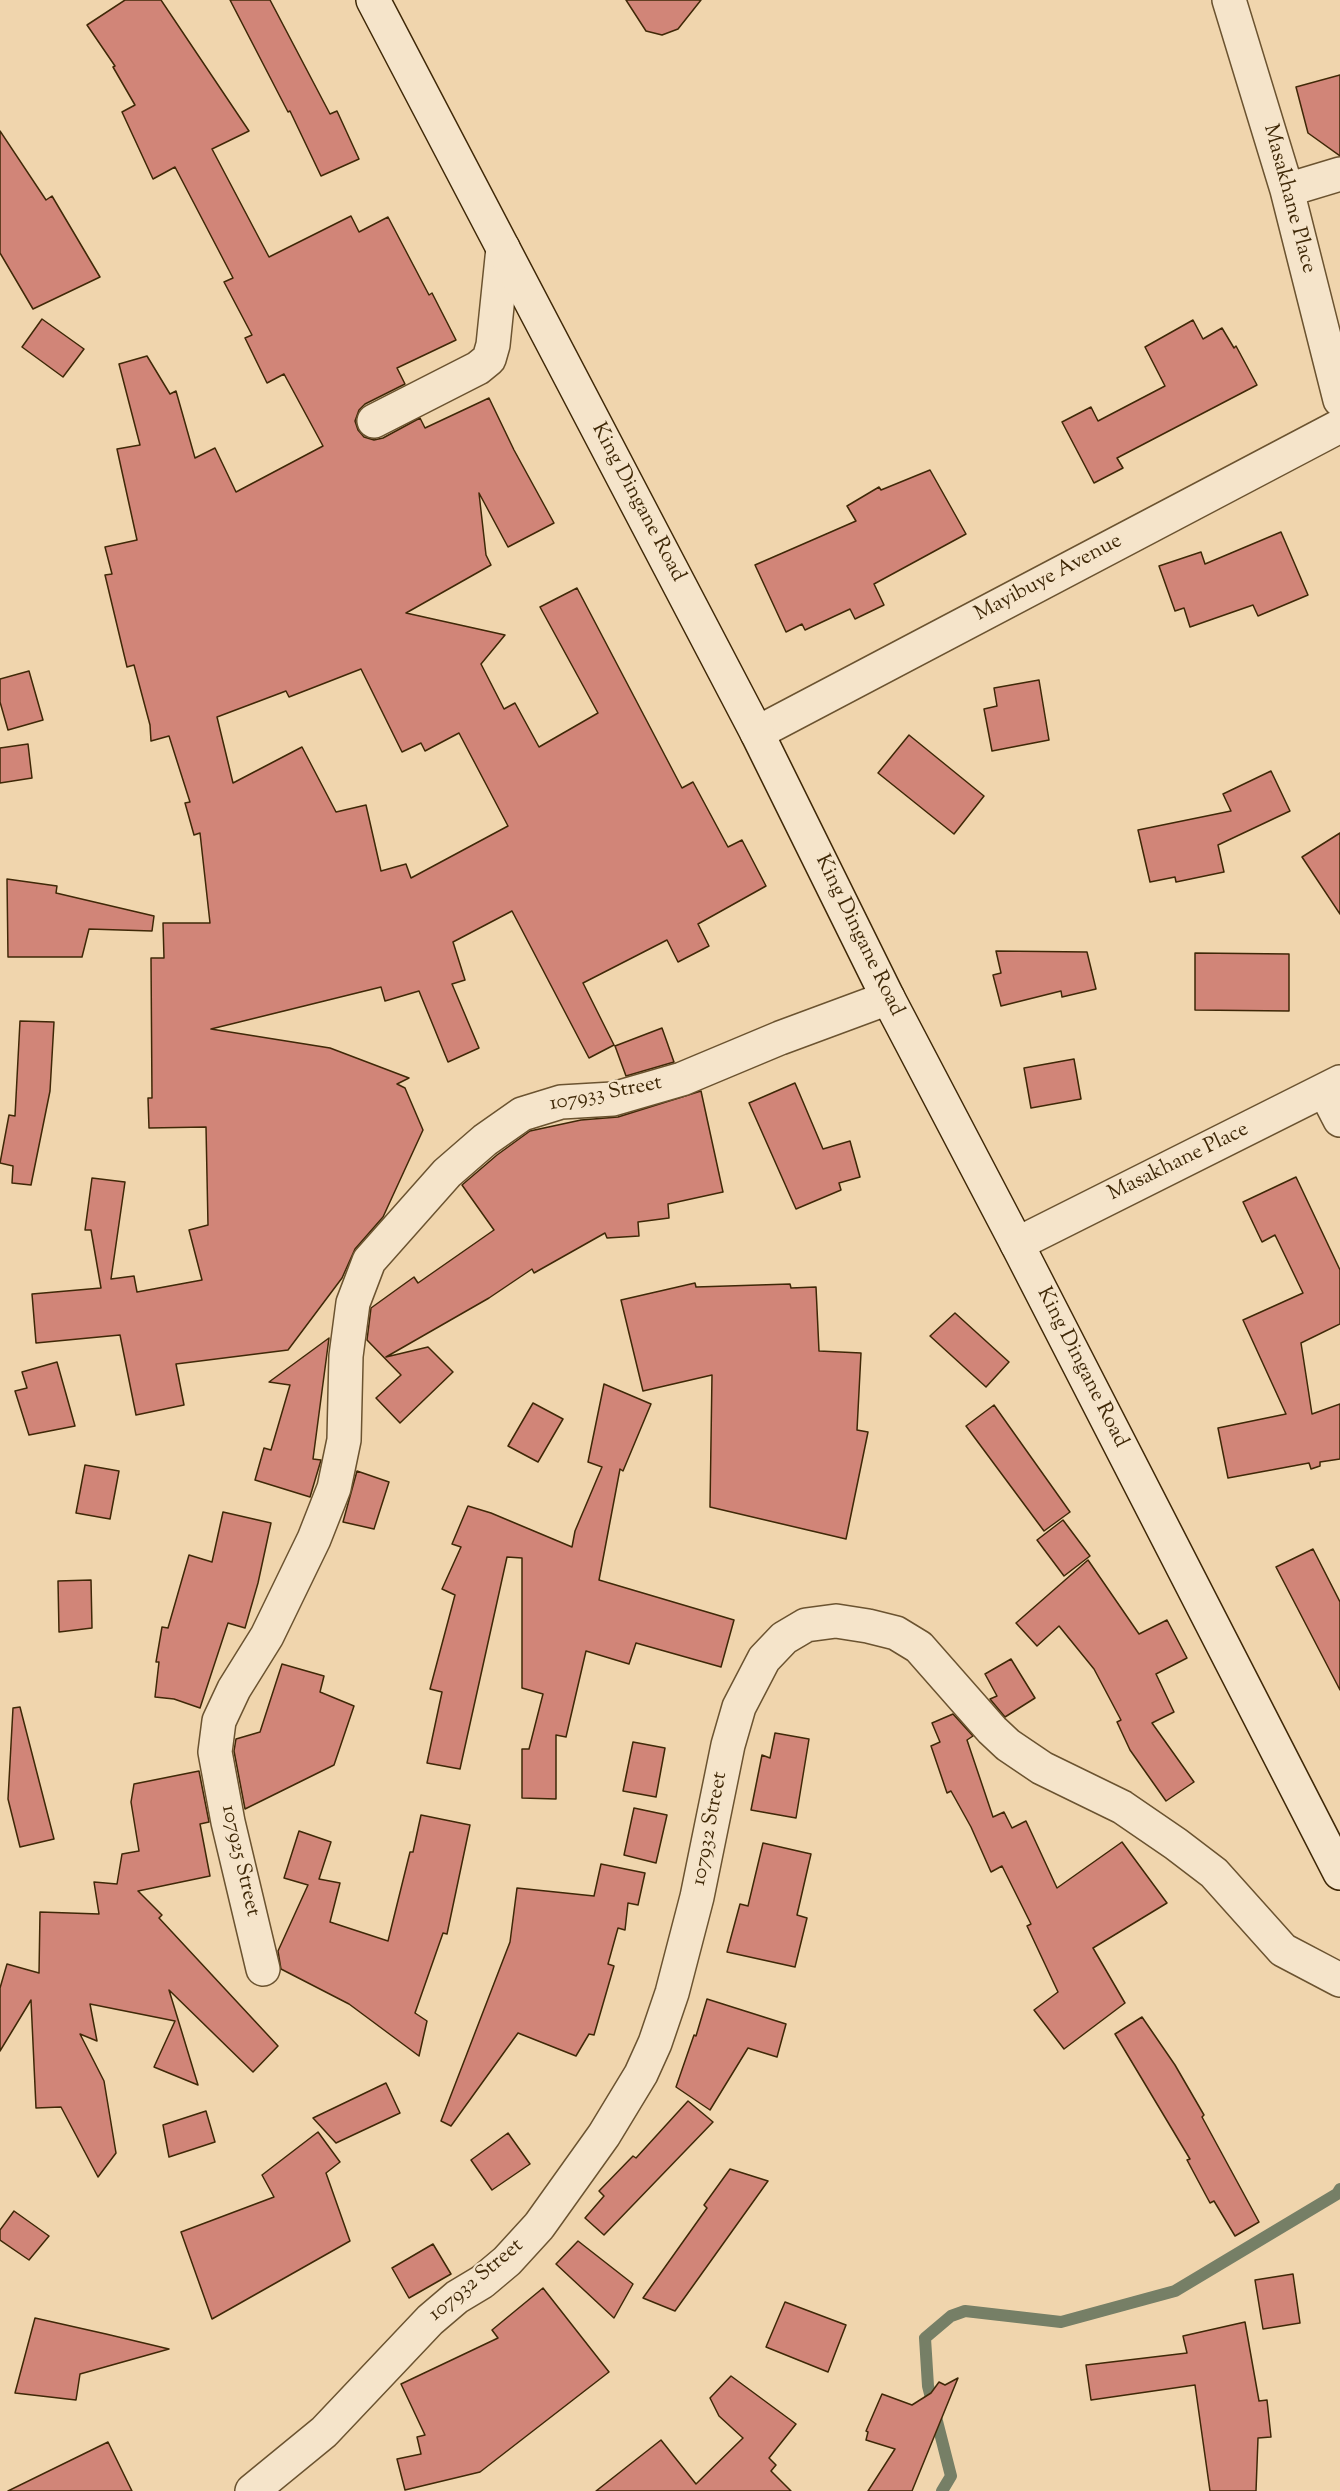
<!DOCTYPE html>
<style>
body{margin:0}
canvas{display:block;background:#f0d5ad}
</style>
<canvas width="1340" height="2491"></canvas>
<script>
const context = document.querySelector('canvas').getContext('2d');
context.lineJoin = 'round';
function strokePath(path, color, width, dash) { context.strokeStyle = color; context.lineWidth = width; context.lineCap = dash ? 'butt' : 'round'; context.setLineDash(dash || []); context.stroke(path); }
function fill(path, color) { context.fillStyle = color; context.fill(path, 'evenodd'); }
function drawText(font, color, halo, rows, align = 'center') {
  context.font = font + ' "Sorts Mill Goudy",serif'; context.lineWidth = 4.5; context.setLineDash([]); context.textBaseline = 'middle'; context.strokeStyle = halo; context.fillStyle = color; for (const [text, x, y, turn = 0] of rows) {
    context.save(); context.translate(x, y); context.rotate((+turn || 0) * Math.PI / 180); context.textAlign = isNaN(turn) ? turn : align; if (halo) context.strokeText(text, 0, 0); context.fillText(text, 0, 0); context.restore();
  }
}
strokePath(new Path2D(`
 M942,2491L951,2476L928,2386L925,2338L951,2316L965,2311L1061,2322L1175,2291L1337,2194L1340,2189`), '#767f66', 12);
const building = new Path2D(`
 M125,0H161L249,131L212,149L269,257L351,216L359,232L388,217L429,295L432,293L456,340L397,368L405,384L365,404L359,410L355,421L358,430L364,437L374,440L383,438L420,418L425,428L489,398L514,450L554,523L508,547L479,493L486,555L491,565L406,613L505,635L481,664L504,709L515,703L539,747L598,713L540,607L577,588L682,788L693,782L728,847L742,840L766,886L698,924L709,946L678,962L667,940L583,983L614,1045L589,1058L512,911L453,942L465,980L452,984L479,1048L448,1062L419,991L385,1001L381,987L211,1029L330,1048L409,1078L397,1084L405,1088L423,1130L383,1217L355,1249L342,1278L288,1350L176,1364L184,1405L136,1415L120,1335L36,1343L32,1294L101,1288L91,1230H85L92,1178L125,1182L111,1279L134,1276L137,1292L202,1280L189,1230L208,1225L206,1127L149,1128L148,1098H152L151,958H164L163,923H210L200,833L194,835L185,803L190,802L169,736L151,741L150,725L134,665L127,667L105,575L112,574L105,547L137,540L117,449L140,445L119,364L147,356L170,394L176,391L195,458L215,448L236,492L323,446L284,374L267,383L245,338L252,335L224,282L233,278L175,167L153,179L122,112L135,105L113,67L115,66L87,25ZM361,669L402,752L421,743L425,751L459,733L508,826L411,878L406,864L381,871L366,805L336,812L302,747L233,783L217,717L286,691L289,697Z
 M230,0H270L330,114L337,111L359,159L321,176L290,111L288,112Z
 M626,0H701L678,29L662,35L646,31Z
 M1340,75V156L1308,133L1296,87Z
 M0,131L46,200L52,196L100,277L33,309L0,253Z
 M42,319L84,349L63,377L22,347Z
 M1193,320L1203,339L1222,328L1234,348L1236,346L1257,385L1117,458L1123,468L1094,483L1062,422L1091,407L1098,421L1165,386L1145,347Z
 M930,470L966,534L874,584L884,605L855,619L850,609L805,630L802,624L786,632L755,565L856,521L847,506L879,487L881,490Z
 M1281,532L1308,595L1258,616L1253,605L1190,627L1184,608L1175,611L1159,566L1201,552L1205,564Z
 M29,671L43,720L8,730L0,702V679Z
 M1039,680L1049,740L992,751L984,709L997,706L994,688Z
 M909,735L984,796L954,834L878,773Z
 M28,744L32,778L0,783V748Z
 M1271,771L1290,811L1218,845L1224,872L1176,882L1175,877L1150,882L1138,830L1231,811L1223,794Z
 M1340,833V914L1302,857Z
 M7,879L57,886L56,893L154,916L152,931L89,929L82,957H8Z
 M996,951L1087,952L1096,989L1062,997L1061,991L1001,1006L993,975L1001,973Z
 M1195,953L1289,954V1011L1195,1010Z
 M20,1021L54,1022L50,1091L31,1185L12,1183L13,1166L0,1163L9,1115L15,1116Z
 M662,1028L674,1062L626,1076L615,1046Z
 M1074,1059L1081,1099L1031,1108L1024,1068Z
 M795,1083L823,1149L850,1141L860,1177L839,1183L841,1190L796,1209L749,1103Z
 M701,1091L723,1192L668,1204L669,1218L638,1222L639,1236L607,1238L605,1233L534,1273L532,1269L489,1298L386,1357L428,1347L453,1372L400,1423L376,1398L401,1375L367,1340L371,1308L414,1277L418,1283L494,1230L462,1185L497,1155L530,1131L581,1120L618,1117Z
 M1296,1177L1340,1270V1324L1301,1343L1312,1414L1340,1404V1459L1320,1462V1466L1311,1469L1309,1463L1228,1478L1218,1428L1286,1414L1243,1320L1303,1293L1275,1235L1262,1242L1243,1202Z
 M695,1283L696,1287L790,1284L791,1288L816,1287L819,1351L861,1353L857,1430L868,1432L846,1539L710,1507L712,1375L643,1391L621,1300Z
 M955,1313L1009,1362L986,1387L930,1336Z
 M329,1338L313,1459L321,1460L310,1497L255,1480L264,1448L271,1450L290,1385L269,1382Z
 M57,1362L75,1426L29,1435L15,1391L27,1388L22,1372Z
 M604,1384L651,1404L623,1471L620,1469L599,1580L734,1620L721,1667L636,1643L629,1664L586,1651L566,1737L556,1735V1799L522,1798V1749H529L543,1694L522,1688V1558L507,1557L460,1769L427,1763L442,1692L430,1689L455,1595L442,1589L461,1547L452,1544L468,1506L491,1513L572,1547L575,1531L602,1467L588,1462Z
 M533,1403L563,1419L538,1462L508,1446Z
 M994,1405L1070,1512L1044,1531L966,1426Z
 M85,1465L119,1471L110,1519L76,1513Z
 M357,1471L389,1482L374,1529L343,1522Z
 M223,1512L271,1523L258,1583L245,1628L228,1623L200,1708L174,1699L155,1697L159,1662H156L162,1627L168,1628L189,1555L212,1562Z
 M1063,1520L1090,1556L1064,1576L1037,1540Z
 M1313,1549L1340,1602V1690L1276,1567Z
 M1088,1560L1139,1634L1167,1620L1187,1658L1156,1674L1174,1712L1152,1723L1194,1782L1166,1801L1130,1750L1117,1722L1121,1720L1094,1669L1059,1626L1037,1646L1016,1623Z
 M91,1580L92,1628L59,1632L58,1581Z
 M1011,1659L1035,1698L1005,1717L990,1699L997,1696L985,1674Z
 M282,1664L324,1676L320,1692L354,1706L334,1765L245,1809L234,1751L236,1739L260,1732Z
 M20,1707L54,1839L20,1847L8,1799L13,1708Z
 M953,1714L973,1736L967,1740L993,1817L1004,1812L1012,1828L1026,1821L1057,1888L1122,1842L1167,1903L1093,1948L1125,2003L1064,2049L1034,2010L1058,1992L1027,1926L1031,1924L1002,1866L991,1872L971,1827L951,1791L947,1793L931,1746L940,1742L932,1723Z
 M775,1733L809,1739L796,1818L751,1810L762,1755L770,1758Z
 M633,1742L665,1748L656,1797L623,1791Z
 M199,1771L209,1822L200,1824L210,1876L138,1891L162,1915L159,1918L278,2046L253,2072L169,1990L198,2085L154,2067L175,2021L90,2004L97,2041L80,2034L104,2081L116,2153L98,2177L61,2107L36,2108L31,2000L0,2051V1988L7,1964L39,1973L40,1912L99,1914L94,1882L117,1884L122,1854L139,1851L131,1802L134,1784Z
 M634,1808L667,1815L656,1863L624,1855Z
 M421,1815L470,1825L447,1934L443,1933L415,2013L427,2021L419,2056L349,2004L281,1969L278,1951L308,1885L284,1878L299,1831L331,1842L319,1879L340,1883L330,1922L388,1941L410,1852H413Z
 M763,1843L811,1854L797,1915L807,1918L795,1967L727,1952L740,1904L748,1906Z
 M601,1864L645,1873L638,1905L628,1903L625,1930L618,1928L608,1964L614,1966L594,2035L589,2034L576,2056L518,2033L451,2126L441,2121L510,1942L517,1888L594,1896Z
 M707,1999L786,2024L777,2057L748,2048L710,2110L676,2087L694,2035L696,2036Z
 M1142,2017L1175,2065L1204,2115L1202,2117L1259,2222L1235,2236L1214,2201L1210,2203L1187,2160L1190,2159L1115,2034Z
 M386,2083L400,2113L336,2143L313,2118Z
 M688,2101L713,2122L604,2235L585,2218L604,2196L599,2191L633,2156L636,2158Z
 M206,2111L215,2142L169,2157L163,2125Z
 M318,2132L340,2162L326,2173L350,2241L212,2319L181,2232L274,2197L262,2175Z
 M508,2133L530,2164L492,2190L471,2160Z
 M730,2169L768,2181L675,2311L643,2298L707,2208L704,2205Z
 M14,2211L49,2236L29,2260L0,2240V2230Z
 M578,2241L633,2284L614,2318L556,2264Z
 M433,2244L451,2274L409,2298L392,2268Z
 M1293,2274L1300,2323L1263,2329L1255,2280Z
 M543,2288L609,2372L480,2472L405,2490L397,2459L421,2454L417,2437L425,2435L401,2384L498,2338L492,2330Z
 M785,2302L846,2325L828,2372L766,2347Z
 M35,2318L106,2334L169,2349L80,2374L76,2400L15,2393Z
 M1245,2322L1259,2401L1267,2400L1271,2437L1258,2438L1256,2491H1210L1195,2385L1091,2400L1086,2365L1187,2353L1183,2336Z
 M731,2376L796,2424L769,2458L776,2465L771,2471L791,2491H596L661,2440L696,2484L743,2438L719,2416L710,2398Z
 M958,2378L912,2491H868L895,2449L866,2440L868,2432L866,2431L882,2394L912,2405L931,2393L939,2382L945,2385Z
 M108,2442L132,2491H8Z`);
fill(building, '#d18578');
strokePath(building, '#3f2807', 1.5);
const street = new Path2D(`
 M1229,0L1287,190L1340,400
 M1287,190L1340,174
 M374,421L478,368L489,359L493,345L503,248
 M757,733L1340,426
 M1325,1091L1340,1120
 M1017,1244L1340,1082
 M263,1969L228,1822L215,1752L219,1721L234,1689L267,1636L314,1539L334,1488L344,1440L346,1356L353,1303L369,1261L447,1173L485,1140L522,1114L561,1102L613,1099L682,1079L780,1038L888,998
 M252,2491L324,2432L430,2320L457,2297L482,2282L507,2261L539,2226L604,2135L641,2074L655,2043L672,1993L697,1897L728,1745L739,1707L764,1659L784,1638L806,1625L836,1621L868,1626L896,1633L919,1647L992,1730L1008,1745L1042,1768L1122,1807L1176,1844L1214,1873L1283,1950L1340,1980`);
const secondary = new Path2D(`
 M373,0L757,733L888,998L1017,1244L1340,1873`);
strokePath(street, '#6b5330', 36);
strokePath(secondary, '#3f2807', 36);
strokePath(street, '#f5e4ca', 33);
strokePath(secondary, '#f5e4ca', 33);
drawText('21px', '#3f2807', '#f5e4ca', [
 ["Masakhane Place",1288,199,75],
 ["King Dingane Road",637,503,62],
 ["Mayibuye Avenue",1049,579,-28],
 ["King Dingane Road",858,936,64],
 ["107933 Street",606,1095,-11],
 ["Masakhane Place",1179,1163,-26],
 ["King Dingane Road",1081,1368,63],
 ["107932 Street",711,1829,-79],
 ["107925 Street",239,1861,77],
 ["107932 Street",477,2281,-40]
]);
</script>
